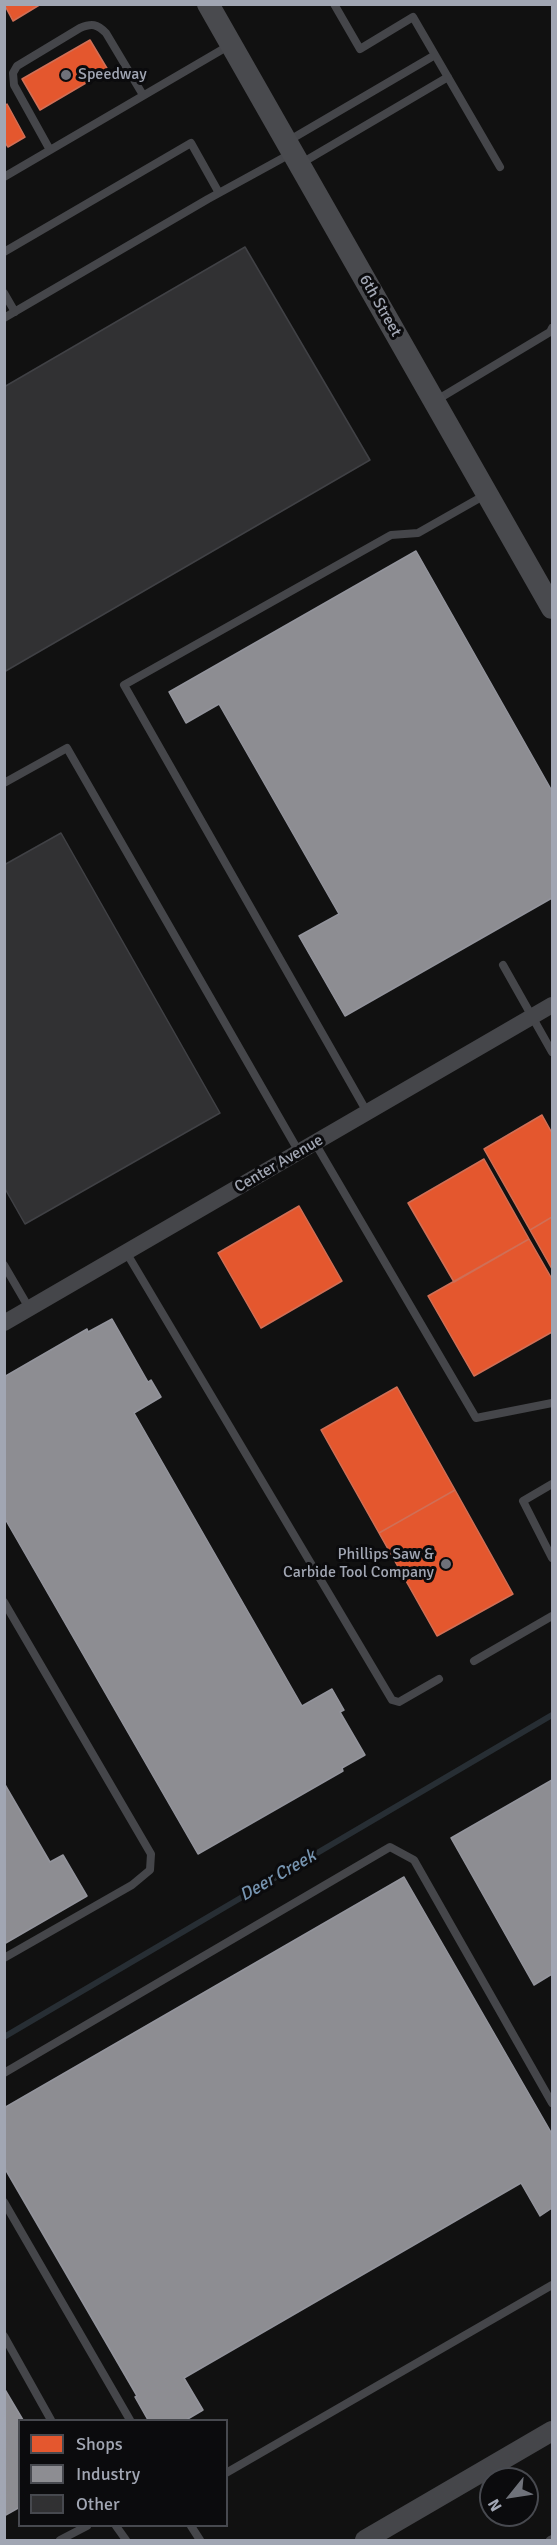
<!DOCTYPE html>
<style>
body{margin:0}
#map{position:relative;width:557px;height:2545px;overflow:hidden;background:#111;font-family:Signika,sans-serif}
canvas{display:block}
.frame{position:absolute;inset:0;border:6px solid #a1a6b3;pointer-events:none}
.legend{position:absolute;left:18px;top:2419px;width:210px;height:108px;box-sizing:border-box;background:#0b0b0d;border:2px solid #47494f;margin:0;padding:8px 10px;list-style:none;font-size:18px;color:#a1a6b3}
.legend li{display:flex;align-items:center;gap:12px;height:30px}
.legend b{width:30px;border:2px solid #47494f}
.north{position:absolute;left:479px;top:2467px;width:60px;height:60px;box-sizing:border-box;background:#0b0b0d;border:2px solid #47494f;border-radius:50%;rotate:240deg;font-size:16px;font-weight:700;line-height:24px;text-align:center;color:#a1a6b3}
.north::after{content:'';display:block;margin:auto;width:21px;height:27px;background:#6f727a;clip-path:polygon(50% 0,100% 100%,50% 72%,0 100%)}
</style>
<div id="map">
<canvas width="557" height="2545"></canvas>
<div class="frame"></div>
<ul class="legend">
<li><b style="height:16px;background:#e4572e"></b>Shops</li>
<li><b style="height:16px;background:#8d8d92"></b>Industry</li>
<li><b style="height:16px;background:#313133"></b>Other</li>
</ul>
<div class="north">N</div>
</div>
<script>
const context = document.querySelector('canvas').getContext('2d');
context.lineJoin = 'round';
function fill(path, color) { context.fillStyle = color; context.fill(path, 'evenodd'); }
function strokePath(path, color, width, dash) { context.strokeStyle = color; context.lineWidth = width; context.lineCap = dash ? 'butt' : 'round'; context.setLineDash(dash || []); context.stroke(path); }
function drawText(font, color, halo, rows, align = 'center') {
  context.font = font + ' Signika,sans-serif'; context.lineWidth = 6; context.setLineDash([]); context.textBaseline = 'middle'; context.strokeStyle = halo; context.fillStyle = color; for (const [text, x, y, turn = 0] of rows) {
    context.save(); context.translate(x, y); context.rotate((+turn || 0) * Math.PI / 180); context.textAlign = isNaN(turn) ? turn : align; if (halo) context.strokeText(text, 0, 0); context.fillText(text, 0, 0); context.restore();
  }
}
const shops = new Path2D(`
 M4,4H41L13,21Z
 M90,40L108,70L40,110L22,79Z
 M7,104L25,137L8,147L4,141V106Z
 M542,1115L552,1133V1217L530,1230L484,1149Z
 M484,1159L529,1239L454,1282L408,1203Z
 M299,1206L342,1281L261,1328L218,1253Z
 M552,1217V1269L530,1230Z
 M529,1239L552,1279V1332L474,1376L428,1296Z
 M397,1387L455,1490L379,1533L321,1430Z
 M455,1490L513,1594L437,1636L379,1533Z`);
fill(shops, '#e4572e');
strokePath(shops, '#d06f56', 1.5);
const industry = new Path2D(`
 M416,551L552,791V898L345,1016L299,936L339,914L219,704L186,723L169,692Z
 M112,1319L148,1382L151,1380L161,1397L134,1413L302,1706L332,1689L344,1710L340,1712L365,1755L342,1768L343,1771L198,1854L4,1517V1377L87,1329L88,1332Z
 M552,1780V1974L534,1985L451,1838Z
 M4,1783L50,1862L63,1855L87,1896L4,1944Z
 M404,1877L552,2134V2208L540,2216L521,2183L184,2378L203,2410L186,2420H148L135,2397L137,2396L4,2167V2108Z
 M4,2388L23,2420H20V2507L4,2516Z`);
fill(industry, '#8d8d92');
strokePath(industry, '#93949c', 1.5);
strokePath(new Path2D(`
 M4,2037L552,1715`), '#272e34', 6);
const building = new Path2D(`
 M245,247L370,460L4,672V387Z
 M61,833L220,1113L25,1224L4,1187V865Z`);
fill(building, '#313133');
strokePath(building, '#404145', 1.5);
strokePath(new Path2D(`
 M334,4L360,49L413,17L500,167
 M288,141L435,55
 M50,150L14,85L13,73L17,66L80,28C92,23 97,24 106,33L143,95
 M300,164L448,77
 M4,177L230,45
 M4,252L191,143L219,193
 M4,293L15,312
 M4,318L208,199L292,153
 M435,401L550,332L552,328
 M4,783L67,748L299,1152
 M503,965L552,1052
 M367,1112L124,685L391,535L418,533L485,495
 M315,1143L476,1418L552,1403
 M126,1252L392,1700L399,1702L439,1679
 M4,1265L29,1308
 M552,1484L523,1501L552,1558
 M4,1602L151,1854L150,1870L132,1885L4,1958
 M474,1661L552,1616
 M4,2073L390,1847L414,1860L552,2103
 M4,2202L130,2420
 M4,2336L51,2420
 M226,2473L552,2285
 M116,2526L126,2540
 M191,2526L200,2540
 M60,2540L87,2526
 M550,2540L552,2539`), '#45464a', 8);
strokePath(new Path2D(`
 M4,1323L552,1005`), '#45464a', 16);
strokePath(new Path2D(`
 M365,2540L552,2431`), '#45464a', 20);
strokePath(new Path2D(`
 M208,4L552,608`), '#494a4e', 22);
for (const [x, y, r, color] of [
 [66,75,6,"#6f727a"],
 [446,1564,6,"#6f727a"]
]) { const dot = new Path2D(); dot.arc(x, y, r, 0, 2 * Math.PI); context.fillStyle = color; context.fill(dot); strokePath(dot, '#0b0b0d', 2); }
drawText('16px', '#a1a6b3', '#0b0b0d', [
 ["Speedway",78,75],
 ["Phillips Saw &",434,1555,"right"],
 ["Carbide Tool Company",434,1573,"right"]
], 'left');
drawText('16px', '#a1a6b3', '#0b0b0d', [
 ["6th Street",380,306,60],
 ["Center Avenue",279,1164,-30]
]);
drawText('italic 18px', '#7694b0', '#0b0b0d', [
 ["Deer Creek",278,1876,-30]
]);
</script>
